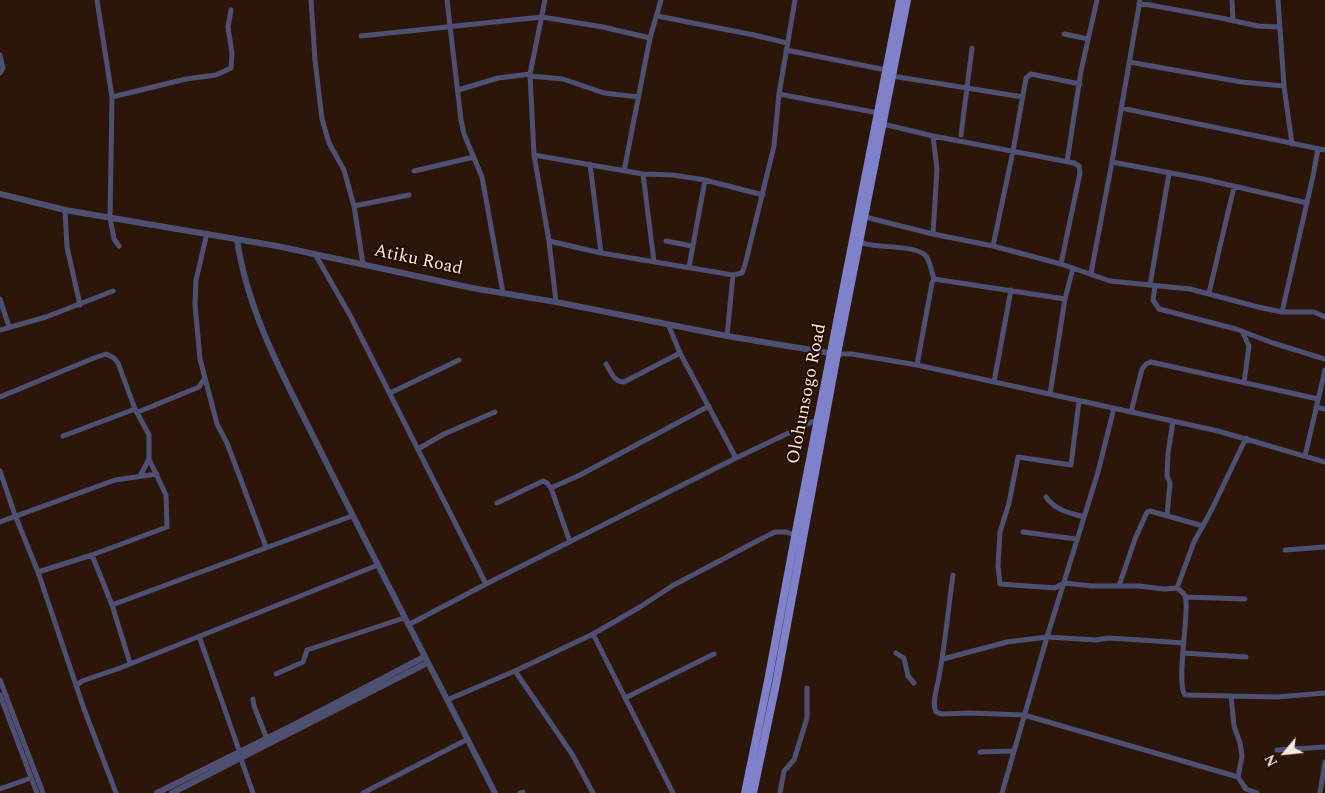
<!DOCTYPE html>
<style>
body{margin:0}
#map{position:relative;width:1325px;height:793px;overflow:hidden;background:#2c160a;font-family:Spectral,serif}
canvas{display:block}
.north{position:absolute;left:1260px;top:728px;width:50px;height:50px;-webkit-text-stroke:4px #220d03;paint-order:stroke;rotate:242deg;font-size:14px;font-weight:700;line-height:20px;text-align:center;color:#f6e6de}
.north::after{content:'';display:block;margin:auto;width:18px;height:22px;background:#f6e6de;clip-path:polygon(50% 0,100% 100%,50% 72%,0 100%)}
</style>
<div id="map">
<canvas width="1325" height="793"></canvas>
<div class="north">N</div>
</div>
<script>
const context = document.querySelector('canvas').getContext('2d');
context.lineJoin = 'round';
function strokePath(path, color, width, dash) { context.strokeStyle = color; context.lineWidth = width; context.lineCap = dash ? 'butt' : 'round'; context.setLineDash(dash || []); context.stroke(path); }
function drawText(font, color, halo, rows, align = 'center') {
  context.font = font + ' Spectral,serif'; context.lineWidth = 4; context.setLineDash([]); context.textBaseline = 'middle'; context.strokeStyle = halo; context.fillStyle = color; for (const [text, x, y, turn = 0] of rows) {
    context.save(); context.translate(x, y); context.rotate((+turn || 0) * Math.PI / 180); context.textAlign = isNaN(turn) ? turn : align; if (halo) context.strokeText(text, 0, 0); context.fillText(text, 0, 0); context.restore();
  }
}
strokePath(new Path2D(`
 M97,0L112,97L110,218L114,239L119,246
 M311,0L315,60L322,119L329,143L344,170L354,206L363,264
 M447,0L461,120L464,134L482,177L503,293
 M545,0L530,74L534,155L549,241L556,302
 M1232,0L1233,21
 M1278,0L1284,86L1292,144
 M1139,3L1221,18L1258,26L1280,27
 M657,16L754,35L787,43
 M1064,34L1088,39
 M361,36L542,17L603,27L650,38
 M786,50L886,70
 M0,55L3,68L0,73
 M1129,62L1241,82L1284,86
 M530,76L563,79L604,93L638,97
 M892,76L1023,97
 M458,90L498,78L530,74
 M779,94L878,113
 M112,97L186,79L216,75L231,68L232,53L228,27L231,10
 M1121,108L1325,150
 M883,124L933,136L1074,163L1079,166L1080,173L1061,264
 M961,135L972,48
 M534,155L643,174L673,175L705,180L763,195
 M1067,162L1081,71L1097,0
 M1112,162L1203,179L1307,203
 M590,164L601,253
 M414,171L474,157
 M624,171L650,38L661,0
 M643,174L654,262
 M354,206L409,195
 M65,210L67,247L80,305
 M865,217L933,234L993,246L1061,264L1110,281L1190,289L1258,307L1282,312H1314L1325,317
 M207,233L196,280L195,305L200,359L217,424L227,443L266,547
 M933,234L937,169L933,136
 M549,241L601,253L733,275
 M666,241L692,246
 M860,242C874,249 916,244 926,256C930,262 932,272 934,279L932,283L917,365
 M993,246L1013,151L1026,78L1031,74L1080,84
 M315,254L351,317L486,584
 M689,267L705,180
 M1091,273L1112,162L1140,0
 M934,279L1065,299
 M1150,285L1169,173
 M1155,286L1153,300L1159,309L1236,329L1273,343L1325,359
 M1209,293L1234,187
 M0,299L9,327
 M1282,312L1313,176L1318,149
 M668,324L680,353L736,458
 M0,330L46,317L113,291
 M1242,331L1249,346L1244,383
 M727,336L733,275L742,273L745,265L774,146L779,94L795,0
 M837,354H852L917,365L1218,431L1325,462
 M606,364C611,372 614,382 624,382L680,353
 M994,382L1011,290
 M390,393L459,360
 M1050,394L1065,299L1073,268
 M0,397L94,358L106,354L114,358L118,363L135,409L149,435V459L140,476
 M1079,401L1071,465L1018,457L1009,503L1000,532L998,566L1000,584L1055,588L1064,583L1092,586H1139L1164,589L1177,588C1179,590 1184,593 1185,596C1187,601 1186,607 1186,612C1186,627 1177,687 1185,695L1277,697L1325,693
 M1316,407L1325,409
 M138,412L199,387L205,378
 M1131,412L1142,369L1146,364L1151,362L1318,399
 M63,436L135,409
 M418,449L444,434L495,412
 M1305,456L1325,370
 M0,471L15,515L38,572L84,709L116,793
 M551,488L570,542
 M1046,497C1055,510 1069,513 1084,517
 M497,503L543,481L547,483L551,488L580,475L709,406
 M1167,516L1170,483L1167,476L1168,453L1173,421
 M0,522L115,480L157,474
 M1023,532L1076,539
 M1285,550L1325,547
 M92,555L112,605L130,663
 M38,572L92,555L167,527L166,495L149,459
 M953,575C948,611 945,647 938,682C936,691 932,704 936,712L941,714L970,713L1024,715L1238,777
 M1119,586L1135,539L1147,512L1150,511L1203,526
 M1177,588L1194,542L1212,509L1246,438
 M1186,597L1245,599
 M112,605L352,516
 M408,625L486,584L736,458L818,419
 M593,634L673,793
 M199,636L240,753
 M896,653L904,658L908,676L914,683
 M1183,653L1246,657
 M943,659L1007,642L1047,637L1096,640L1108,638L1141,640L1184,643
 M515,671L572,754L593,793
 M276,674L303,662L307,650L404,618
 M0,680L43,793
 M76,686L82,681L120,668L378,565
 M0,695L37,793
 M1231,696L1234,726L1240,743L1242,756L1238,777L1246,789L1257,793
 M625,698L714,654
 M253,699L254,706L267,739
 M447,700L515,671L593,634L640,607L672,586L759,540L775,532H786L795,535
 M1277,750L1325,747
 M980,752L1014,751
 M241,759L253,793
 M0,789L31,778
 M363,793L468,739
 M520,793L523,792
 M780,793L784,771L794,760L807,718V688
 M1002,793L1047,637L1098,472L1114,408
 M1320,793L1325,762`), '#4e5073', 5);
strokePath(new Path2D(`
 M0,194L65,210L277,246L472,288L556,302L727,336L836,354
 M237,239C248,317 289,386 323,456C379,569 438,681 495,793
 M157,793L294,725L424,657
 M172,793L427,663`), '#4e5073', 6);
strokePath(new Path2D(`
 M745,793L768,681L798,521L900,0
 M753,793L776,684L837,354L907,0`), '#7f82cb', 8);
drawText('18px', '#f6e6de', '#220d03', [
 ["Atiku Road",418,261,12],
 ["Olohunsogo Road",808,394,-79]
]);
</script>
